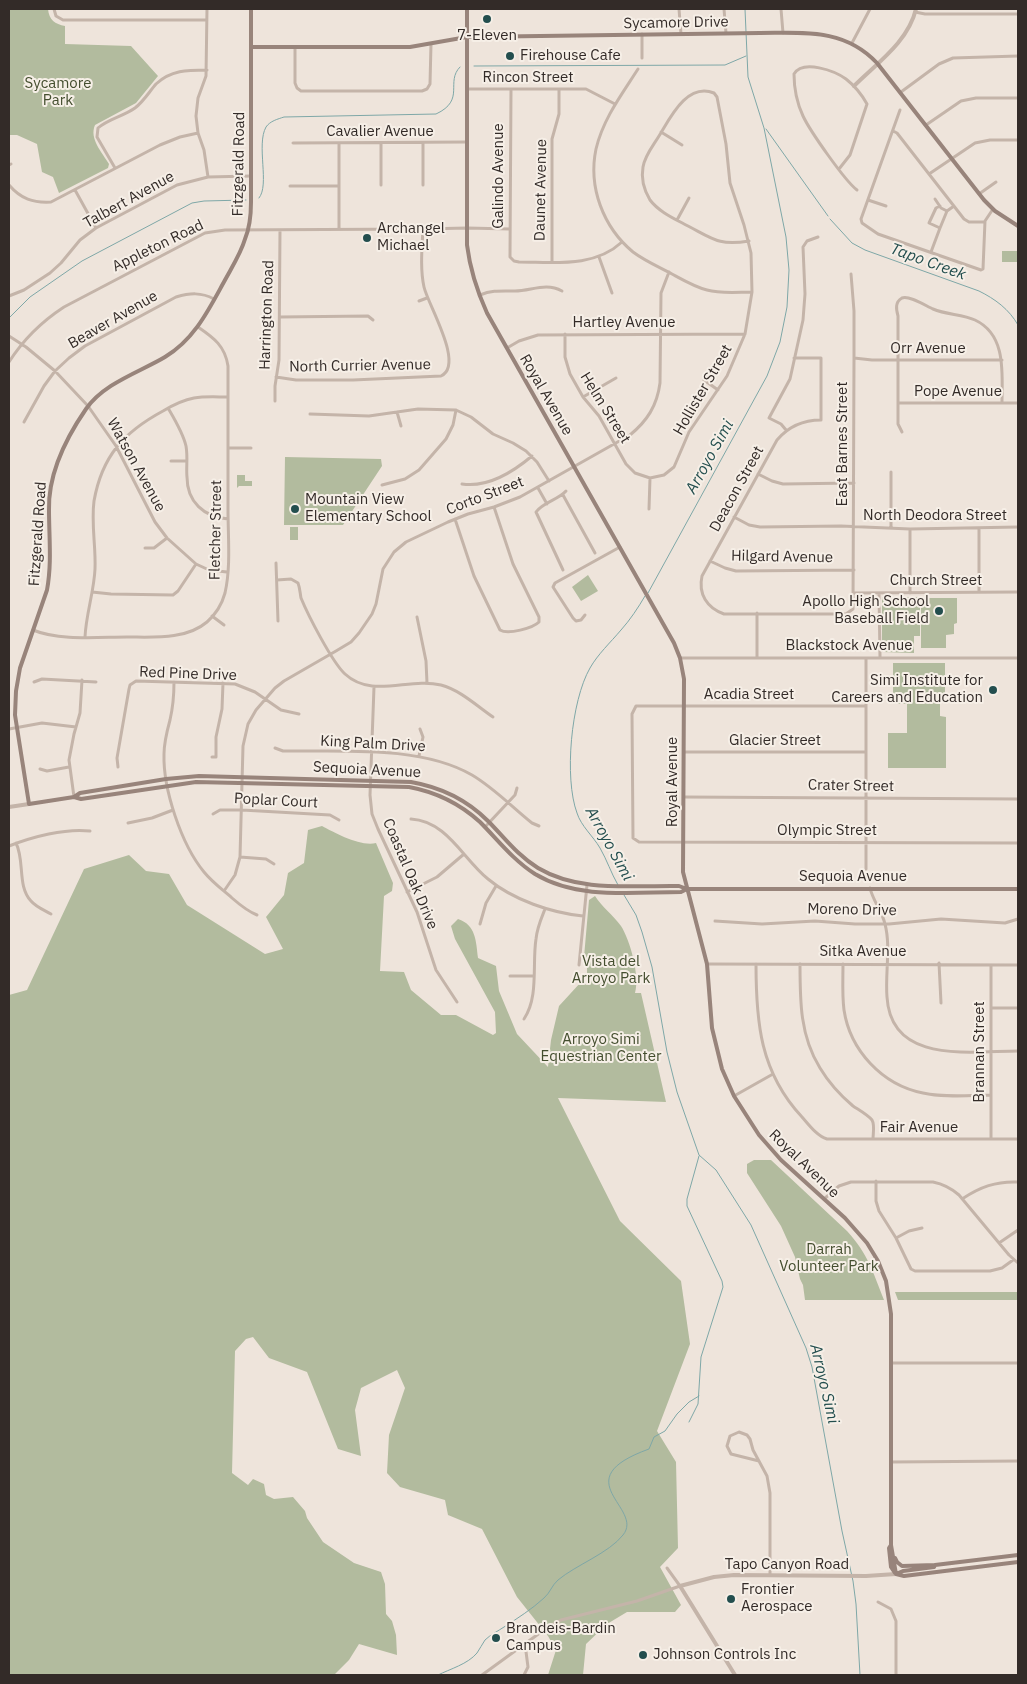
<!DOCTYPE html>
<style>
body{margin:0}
#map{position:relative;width:1027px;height:1684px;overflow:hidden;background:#eee4db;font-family:"IBM Plex Sans",sans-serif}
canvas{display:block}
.frame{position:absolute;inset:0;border:10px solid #332b28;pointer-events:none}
</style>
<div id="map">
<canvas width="1027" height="1684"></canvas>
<div class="frame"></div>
</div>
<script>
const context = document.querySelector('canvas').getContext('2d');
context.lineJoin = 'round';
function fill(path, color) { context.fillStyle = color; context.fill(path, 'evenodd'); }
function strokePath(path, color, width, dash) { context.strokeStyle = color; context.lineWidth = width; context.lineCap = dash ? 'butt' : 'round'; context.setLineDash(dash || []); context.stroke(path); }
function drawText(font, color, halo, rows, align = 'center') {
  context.font = font + ' "IBM Plex Sans",sans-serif'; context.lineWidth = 4; context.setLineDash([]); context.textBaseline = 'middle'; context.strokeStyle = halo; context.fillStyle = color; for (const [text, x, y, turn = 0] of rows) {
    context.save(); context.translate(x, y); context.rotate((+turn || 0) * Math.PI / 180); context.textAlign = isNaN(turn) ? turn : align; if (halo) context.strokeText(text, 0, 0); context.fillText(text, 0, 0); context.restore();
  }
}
fill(new Path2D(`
 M9,9H48C49,20 55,24 65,26V44L131,46L158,76L136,103L95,125C89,139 102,152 109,164L108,168L59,193L53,177L42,172L37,144L17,135H9Z
 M1002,251H1018V262H1002Z
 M285,457L381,459L382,466L343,525H284Z
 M237,475H245V481H252V486H239L237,488Z
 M290,527H298V540H290Z
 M588,575L598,591L581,601L572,587Z
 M882,597H920V636H914V653L882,652Z
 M921,598H957V623L954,624V634L946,635V648H921Z
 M893,663H945V700H940V716L946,717V768H888V733H907V704H893Z
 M322,826C335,833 361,847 376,843L393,883L392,891L384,896L380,971L404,972L411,990L441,1015H456L493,1035L496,1033L495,1012L455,939L451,926L458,919C476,925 476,941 478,958L496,966L499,991L517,1034L548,1067L551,1040L559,1006L581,982L587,985V962L584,957L589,900L595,896C602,907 613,915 621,926C630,940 640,976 635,993H641L666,1102L558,1098L620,1221L681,1281L690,1344L657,1431L676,1462L678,1548L660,1567L681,1605L675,1612H627L607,1624L586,1644L583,1675H548L556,1650L548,1636L517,1597L482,1529L448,1515L445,1500L400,1487L387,1473L389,1435L405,1388L397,1370L361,1388L355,1410L361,1456L338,1449L307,1372L269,1358L253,1337L246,1339L235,1351L232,1473L248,1485L253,1479L264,1484L266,1495L274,1499L293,1497L305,1511L307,1518L323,1542L354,1563L381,1572L385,1584L386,1614L392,1621L396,1635L397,1655L359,1644L349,1660L334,1675H9V995L27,990L84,869L129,855L146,871L169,874L187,905L265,954L283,949L266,917L284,895L288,873L304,863L308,830Z
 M754,1160H771L847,1231C868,1254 873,1272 884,1300H805L803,1285L800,1279L795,1257L781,1226L747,1173V1164Z
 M895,1292H1018V1300H898Z`), '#b2bb9e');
strokePath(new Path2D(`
 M474,66L725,65L746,56
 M766,129L828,216
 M259,198C270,185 256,145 266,127C270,121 278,119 284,117L436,114C466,100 445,82 460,67
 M830,219L852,243L865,250L979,291C995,299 1009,309 1018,325
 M9,318L30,297L82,261L192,203L204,201L246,200
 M648,593L767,376L780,342L787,307L789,270L786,237L764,128L748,77L745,9
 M618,885C611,873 607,860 600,848C593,836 581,826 577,813C564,778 571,701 590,668C598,654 610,643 621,630C630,620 638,608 645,596
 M624,895L636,915L642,932L652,967L667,1052L677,1092L699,1155L716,1170L751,1225L806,1348L812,1367L842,1531L853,1581L856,1604L860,1675
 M689,1422L698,1404L701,1357L723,1287L722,1281L687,1206V1199L699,1156
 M438,1675C450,1669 468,1664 477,1653C480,1649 482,1644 485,1640C490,1635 498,1631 504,1627C518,1618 532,1609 544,1598C550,1593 552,1585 558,1580C576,1565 609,1553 623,1535C645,1508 563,1480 649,1449L654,1437L665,1431L677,1414L689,1402L699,1396`), '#7ea7a7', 1);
strokePath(new Path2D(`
 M54,9L56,16L63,20H207
 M207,9L206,76L198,98L196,116L198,133L204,150L208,177
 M679,9L681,34
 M724,9L726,33
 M781,9L783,33
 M915,12L925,14H1018
 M852,43L870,9
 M295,47V83L297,88L301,91H422L427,89L430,84L431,44
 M642,58V34
 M638,69C622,94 603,119 596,149C588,187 603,227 633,252C645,261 659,267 672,274C683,280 695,287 707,290C721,294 738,292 752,292
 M467,89H586L615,104
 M511,89L510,257L514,261L519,262C554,262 594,268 622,242
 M901,92L939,64L953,58L1018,56
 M900,110L861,219L862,223L878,234L981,270L983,269L985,221L993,209
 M926,125L961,101L976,98H1018
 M893,131L897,133L964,219L969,222H985
 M661,132L682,145
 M293,143L467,142
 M339,143V229
 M381,143V185
 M423,143V185
 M9,165L11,164
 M115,168L97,137L98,128C108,119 124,116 135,108C144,101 149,92 156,84C171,70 187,70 207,70
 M839,169L850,155L867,104C862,95 855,86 846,79C835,71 803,59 794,74C794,88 797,103 803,116C810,131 845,181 857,190
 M929,174L975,143L990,140H1018
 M9,185C21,199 33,203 51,202L160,145L180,137L198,133
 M290,186H339
 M75,190L96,228
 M979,194L996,182
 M935,199L941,208L947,211L954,206
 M868,200L886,206
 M940,206L936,208L929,223L940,228L947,211
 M677,220L689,198
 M931,252L940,228
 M599,257L612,293
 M552,262V139L559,114V89
 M480,295C492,290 501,291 515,291C531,291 546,282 562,291
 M9,296L24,290L50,273L61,263L80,240L96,228L177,185L208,177L251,176
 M419,301L427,298
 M280,317L368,316L373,320
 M565,334V357L570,374L583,397L599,416L626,464L635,473L650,478L664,475L674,467L689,432L727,376L745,334L752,292L751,253L744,225L730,183L726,144L717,97L714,93C687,82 670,118 659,136C653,146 645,155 643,167C641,178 644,190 650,200C659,212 675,219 688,226C713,239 719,246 749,241
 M9,336L26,347L55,371L88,406L116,446L155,522L167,538L196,564L209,570L227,572
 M507,348L519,341L538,335L745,334
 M794,358H821V420C804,420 788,427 777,440L702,576C698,594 707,608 724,614H846L853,609L854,358V311L851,274
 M854,358L872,360H1002
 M9,362C23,340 41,322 64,307L205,233L225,230L423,229L467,228L510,229
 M276,377L296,380H353L441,376C465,365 428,305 424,287C420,269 422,248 423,229
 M704,380L718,390
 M583,397L616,378
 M275,401V386L279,360L280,230
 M898,403H1018
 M168,408C175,420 183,433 186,446C188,457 186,467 187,477C187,502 204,517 228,519
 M397,412L401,426
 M310,414L369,416L418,409L456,410L471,417L493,434L513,443L526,451L537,462L549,481
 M24,422L44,386L55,371L69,358L85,346L176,297C190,293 201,292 214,299
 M786,430L781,424L769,418L790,379L803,320L805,294L803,247L807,241L818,237
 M902,432L898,424V316C896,309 895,302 902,298C909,295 926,306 933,309C947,315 962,314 975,320C1007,335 1002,374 1002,403
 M228,448H251
 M171,461H187
 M758,474L772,481L783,484L854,483
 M462,484C488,488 513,472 532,456
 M382,485L405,479L419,470L446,439L453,425L456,410
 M538,488L547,504
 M563,495L595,553
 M649,509L650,478
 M734,517L749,525L760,527L841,526L910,529L1018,527
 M455,519L474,576L500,630C508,635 533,628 539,622V617L513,564L494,507
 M891,528V472
 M910,529V593
 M145,548H154L167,538
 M710,561L725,568L736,571L854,570
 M276,563L278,621
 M563,570L536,512C543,502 558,500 566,491
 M277,580L291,579L298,583C300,588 300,593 301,598C308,615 332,662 345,674C372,699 409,677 441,685C460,690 477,706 493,717
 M92,592L111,594L173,595L178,591L196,564
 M979,592V528
 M854,593L1018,592
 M879,593L880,657
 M757,613V658
 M585,615L581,620L576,621L573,618L553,587L555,583L620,547
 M212,616L224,625
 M417,617L426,661L427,683
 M33,630C59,641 99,637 127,637C153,637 186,640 207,622C216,614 222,604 225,593C231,567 228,537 228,510C228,462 228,414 228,366C225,346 214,338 198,327
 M85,637C86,614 94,592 95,569C96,546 91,524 94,501C102,456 124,432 163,411C173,405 183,400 194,398C205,396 217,397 228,397
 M680,658H1018
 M866,658V869
 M34,682L42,679L96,682
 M174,682C174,695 173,707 170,720C167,731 164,742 164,754C163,789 181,844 204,872C212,882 223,890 232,898C240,905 247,911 257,915
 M374,687L370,795L372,814L378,829L417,912L436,970L457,1002
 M866,706H636L632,714L633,838L639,842L1018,843
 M9,729L42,723L76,727
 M275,748L283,751C342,752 420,745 472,775C494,788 512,807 532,823L539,826
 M684,752H866
 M419,756L423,737L420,729
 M212,757H216V737L222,709L223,683
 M118,767L117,758L129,689L130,685L136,681L235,684L255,692L281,710L299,714
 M40,769L47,771L69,767
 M74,797L69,760L74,734L80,713L82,680
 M684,797L1018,799
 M213,814L220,810H242L330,815L339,820
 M411,819C447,821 463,859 488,879C513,900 552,913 583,916
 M128,823L152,818L173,810
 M485,827L515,795L517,788
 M16,843C25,861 17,886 31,901C36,907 44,910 51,914
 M9,846C32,837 65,828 90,831
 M240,857L266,859L274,864
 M870,888C873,901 882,911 885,924C891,947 885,973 887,997C891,1065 971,1051 1018,1051
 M224,891L235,875L240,857L243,746L248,724L256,710L275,688L284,681L336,651L351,642L359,633L372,614L376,604L383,569L394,552L406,542L448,522L468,514L494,507L520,497L630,435C647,421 657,406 660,383L661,293L669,272
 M407,892L437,877L464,854
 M715,921L762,924L815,921L855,924H889L941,919L1005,923L1018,919
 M480,924L486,903L496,886
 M939,963L941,1003
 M707,964L1018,965
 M756,964C756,1022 760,1072 802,1117C809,1125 817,1136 827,1139H1018
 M800,964C800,1001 800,1036 820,1068C829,1083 840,1095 853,1106C859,1110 868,1115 872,1120C875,1125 873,1134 873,1139
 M843,964C843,979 842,995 844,1010C850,1050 882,1085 923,1093C945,1098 969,1095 991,1095
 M579,965L587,885
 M991,965V1139
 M510,976H534
 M991,1008H1018
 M524,1019C539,997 532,964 536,939C537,928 541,919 545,909
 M734,1096L773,1074
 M876,1181V1201L879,1211L896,1238L911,1269L915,1271H990L1002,1268L1013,1260
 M824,1199L839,1186L851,1182H933C943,1184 951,1188 959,1195L1009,1255L1018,1263
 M962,1199C980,1187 996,1181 1018,1182
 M896,1238L909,1231L922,1228
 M999,1243L1018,1230
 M891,1363H1018
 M759,1461L731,1454L727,1446L730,1436L739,1432L747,1435L750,1439L753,1450L767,1476L770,1493V1575
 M891,1462L1018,1461
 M878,1602L891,1609L896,1621V1675
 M482,1675L548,1627L561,1620L637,1601L680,1586L667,1568
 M524,1675L528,1667L525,1644`), '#c4b4a9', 3);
strokePath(new Path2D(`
 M854,86C877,63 908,42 916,9
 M9,807L29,804
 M735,1675L680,1586L714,1577L734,1575L866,1576L896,1574`), '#c4b4a9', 4);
strokePath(new Path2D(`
 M251,9V202C251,215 250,227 245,239C241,253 232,267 225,280C209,309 195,339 165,357C140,372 104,383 86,409C66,438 48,473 49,510C49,537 52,563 47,590L20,668L16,691L15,715L29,804L74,797L81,799L196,782L409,787C436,792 459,803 480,822C498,840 513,860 535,874C578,900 633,892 681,892L687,889
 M467,9V245C470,269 477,291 487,313L674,643L680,658L684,679L683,872L707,964L712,1028L722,1069L734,1096L759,1135L781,1160L845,1218L867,1243L878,1261L886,1281L891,1314V1545L896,1574
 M251,47H410L467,37L760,33C804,33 844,28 877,63L984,200L995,211L1018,226
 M74,797L80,793L166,779L199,776L411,782C440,787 467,800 488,821C504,837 517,855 538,868C580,893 632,885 679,886L687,889H1018
 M891,1545L889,1548L891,1567L895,1573
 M895,1558L897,1562L902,1566L935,1565
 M896,1574L903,1571L934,1567L935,1565L1018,1555
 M896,1574L904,1576L1018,1562`), '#98847b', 4);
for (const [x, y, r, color] of [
 [487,19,5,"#234e4e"],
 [510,56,5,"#234e4e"],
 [367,238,5,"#234e4e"],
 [295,509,5,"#234e4e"],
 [939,611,5,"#234e4e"],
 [993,690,5,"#234e4e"],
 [731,1599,5,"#234e4e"],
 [496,1638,5,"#234e4e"],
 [643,1655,5,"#234e4e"]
]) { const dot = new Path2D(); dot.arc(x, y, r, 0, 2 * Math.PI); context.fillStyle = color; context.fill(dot); strokePath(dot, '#f6efe7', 2); }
drawText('15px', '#332b28', '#f6efe7', [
 ["Sycamore Drive",676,23,-1],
 ["Rincon Street",528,78],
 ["Cavalier Avenue",380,132],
 ["Fitzgerald Road",239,164,-89],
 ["Galindo Avenue",499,176,-90],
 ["Daunet Avenue",541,190,-89],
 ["Talbert Avenue",129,200,-29],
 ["Appleton Road",158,246,-26],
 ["Harrington Road",267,315,-88],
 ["Beaver Avenue",113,320,-30],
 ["Hartley Avenue",624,323],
 ["Orr Avenue",928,349],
 ["North Currier Avenue",360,366,-1],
 ["Hollister Street",703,390,-60],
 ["Pope Avenue",958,392],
 ["Royal Avenue",546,395,60],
 ["Helm Street",605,408,58],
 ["East Barnes Street",843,444,-90],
 ["Watson Avenue",136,465,61],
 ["Deacon Street",737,489,-61],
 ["Corto Street",485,496,-21],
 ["North Deodora Street",935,516],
 ["Fletcher Street",216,530,-89],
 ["Fitzgerald Road",38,534,-86],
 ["Hilgard Avenue",782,557,1],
 ["Church Street",936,581],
 ["Blackstock Avenue",849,646],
 ["Red Pine Drive",188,674,2],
 ["Acadia Street",749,695],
 ["Glacier Street",775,741],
 ["King Palm Drive",373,744,3],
 ["Sequoia Avenue",367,770,3],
 ["Royal Avenue",673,782,-90],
 ["Crater Street",851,786,1],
 ["Poplar Court",276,801,3],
 ["Olympic Street",827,831],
 ["Coastal Oak Drive",410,874,67],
 ["Sequoia Avenue",853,877],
 ["Moreno Drive",852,910,1],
 ["Sitka Avenue",863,952],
 ["Brannan Street",980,1052,-90],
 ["Fair Avenue",919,1128],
 ["Royal Avenue",804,1164,44],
 ["Tapo Canyon Road",787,1565]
]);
drawText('15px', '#332b28', '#f6efe7', [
 ["7-Eleven",487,36,"center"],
 ["Firehouse Cafe",520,56],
 ["Archangel",377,229],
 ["Michael",377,246],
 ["Mountain View",305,500],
 ["Elementary School",305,517],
 ["Apollo High School",929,602,"right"],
 ["Baseball Field",929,619,"right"],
 ["Simi Institute for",983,681,"right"],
 ["Careers and Education",983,698,"right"],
 ["Frontier",741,1590],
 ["Aerospace",741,1607],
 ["Brandeis-Bardin",506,1629],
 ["Campus",506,1646],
 ["Johnson Controls Inc",653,1655]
], 'left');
drawText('15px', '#444e2f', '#f6efe7', [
 ["Sycamore",58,84],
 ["Park",58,101],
 ["Vista del",611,962],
 ["Arroyo Park",611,979],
 ["Arroyo Simi",601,1040],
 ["Equestrian Center",601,1057],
 ["Darrah",829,1250],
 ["Volunteer Park",829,1267]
]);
drawText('italic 16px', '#234e4e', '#f6efe7', [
 ["Tapo Creek",928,262,20],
 ["Arroyo Simi",710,457,-61],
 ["Arroyo Simi",609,844,61],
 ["Arroyo Simi",824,1384,77]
]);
</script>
